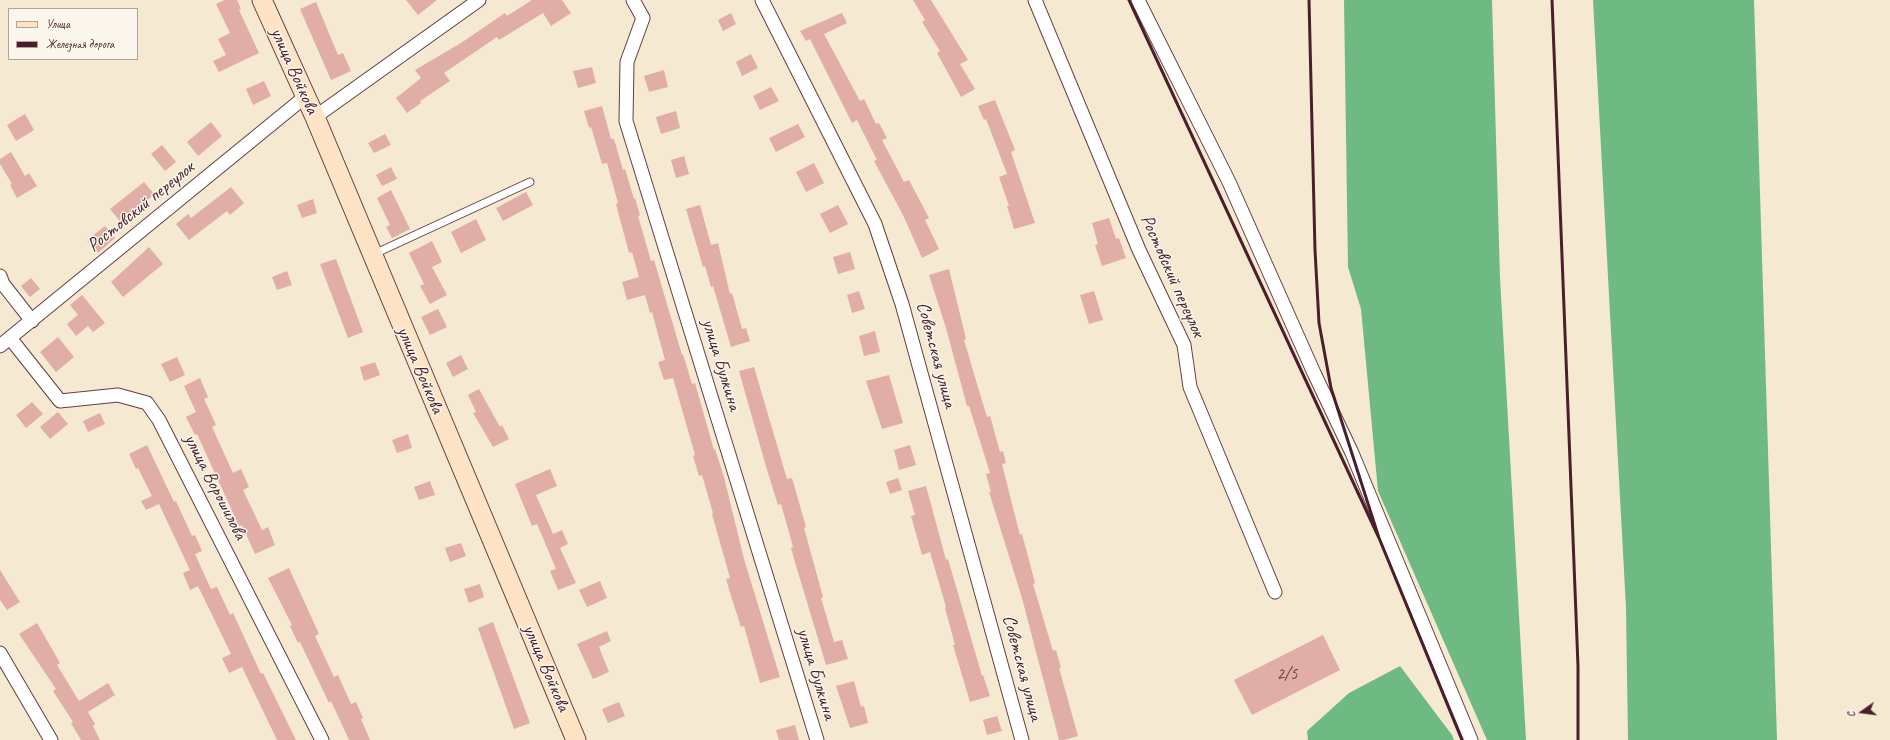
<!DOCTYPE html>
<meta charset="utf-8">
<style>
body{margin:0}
#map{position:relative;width:1890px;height:740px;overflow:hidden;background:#f5e9d2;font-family:Caveat,sans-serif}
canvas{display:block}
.legend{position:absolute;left:8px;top:8px;width:130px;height:52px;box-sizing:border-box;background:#fbf7ec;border:1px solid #b4a19f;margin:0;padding:5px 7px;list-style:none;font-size:12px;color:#4a1f2b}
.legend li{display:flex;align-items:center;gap:8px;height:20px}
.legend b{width:20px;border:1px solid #b4a19f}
.north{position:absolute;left:1842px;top:692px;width:40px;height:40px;-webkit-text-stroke:3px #fbf7ec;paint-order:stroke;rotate:256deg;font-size:11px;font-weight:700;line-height:16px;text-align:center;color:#4a1f2b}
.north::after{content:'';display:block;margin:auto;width:14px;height:18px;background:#4a1f2b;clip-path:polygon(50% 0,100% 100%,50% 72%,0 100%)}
</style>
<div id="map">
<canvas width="1890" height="740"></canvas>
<ul class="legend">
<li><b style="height:5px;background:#fee4c5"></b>Улица</li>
<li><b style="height:5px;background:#4a1f2b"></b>Железная дорога</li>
</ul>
<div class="north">С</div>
</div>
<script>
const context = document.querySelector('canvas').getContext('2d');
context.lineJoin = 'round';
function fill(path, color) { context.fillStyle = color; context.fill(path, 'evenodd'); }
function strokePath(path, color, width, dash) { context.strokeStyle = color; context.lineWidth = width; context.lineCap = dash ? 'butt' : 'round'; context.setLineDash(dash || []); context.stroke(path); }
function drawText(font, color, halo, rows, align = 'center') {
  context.font = font + ' Caveat,sans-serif'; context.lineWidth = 3; context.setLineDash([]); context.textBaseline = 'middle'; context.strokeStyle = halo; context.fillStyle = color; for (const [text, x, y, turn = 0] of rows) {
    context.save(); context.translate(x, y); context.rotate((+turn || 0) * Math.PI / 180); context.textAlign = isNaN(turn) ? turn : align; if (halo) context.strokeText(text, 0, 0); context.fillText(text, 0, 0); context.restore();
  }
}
fill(new Path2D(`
 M1344,0H1492L1500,278L1526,740H1487L1378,491L1361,309L1348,267Z
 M1593,0H1754L1777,740H1628L1626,608Z
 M1400,666L1452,735L1454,740H1308L1307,731L1349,693Z`), '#6eba82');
fill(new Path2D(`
 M225,0H237L241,9L239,10L259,53L219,72L213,61L226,55L218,39L230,33L216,4Z
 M406,0H437L418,15Z
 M532,0H562L571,13L551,26L543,13L499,40L497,37L444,73L450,81L420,101L421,103L407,113L396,98L421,78L415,70L461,43L505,13L507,16Z
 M913,0H931L968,60L960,64L975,89L961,97L937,53L940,51L922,22L925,20Z
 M316,2L338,55L343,53L351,71L331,80L300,9Z
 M731,13L736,24L723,31L718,20Z
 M842,13L847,23L824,34L860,101L864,99L876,124L879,123L887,138L882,140L904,182L909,180L929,218L925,220L939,249L922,258L903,215L874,161L877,160L857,120L852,123L810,39L806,41L800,31Z
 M751,54L758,68L742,76L736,62Z
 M592,67L596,83L578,88L573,71Z
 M664,70L668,87L649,92L644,76Z
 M264,81L271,96L253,105L246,89Z
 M771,87L779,101L760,110L753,96Z
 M995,100L1015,150L1011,152L1035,223L1014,229L1007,206H1009L999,177L1007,174L986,119L984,120L978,106Z
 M602,106L611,139H614L623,170L625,169L634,199L635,198L640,215L638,216L651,261L654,260L682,355L683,354L692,384L695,383L714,450L715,449L724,477L744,559L780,677L760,683L744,626L741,627L731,596L726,579L730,578L712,514L713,513L702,475L699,476L693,456L695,455L673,378L664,380L658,362L665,360L652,312L650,313L645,295L627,300L622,282L639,277L632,252L629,253L616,204L618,203L607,163L602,164L591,127L589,128L584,111Z
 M676,111L680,128L661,134L656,117Z
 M25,114L34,130L16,141L7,125Z
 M211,122L222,136L198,156L187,142Z
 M798,124L805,137L776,152L769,138Z
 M385,134L391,145L374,153L368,143Z
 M162,145L176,162L165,171L151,154Z
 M11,152L25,176L29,173L37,186L17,198L10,185L12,184L0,164V159Z
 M684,156L689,174L676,178L671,160Z
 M814,163L824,183L806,192L796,172Z
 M391,167L397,179L382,186L376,175Z
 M144,182L154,194L122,224L110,209Z
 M231,187L244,203L230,215L227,211L189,240L176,224L188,214L191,218Z
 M391,190L410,229L392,238L386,227L390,225L377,198Z
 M526,192L533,205L503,221L496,208Z
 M313,199L317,213L302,218L297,205Z
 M700,205L711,245L718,243L730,294L732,293L742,329L746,328L750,341L731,347L713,286L711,287L705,266L703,267L686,209Z
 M838,205L848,224L830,233L820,214Z
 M1109,218L1116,239L1119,238L1126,258L1102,266L1095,245L1098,244L1092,223Z
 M476,219L486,240L461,253L451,232Z
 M105,226L115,238L98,253L87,240Z
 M432,241L442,262L432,267L447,295L430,304L420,286L424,284L409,253Z
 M149,247L163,264L123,297L111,282Z
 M850,252L855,269L838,274L833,257Z
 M336,259L363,332L348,338L320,264Z
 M949,269L966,339L964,340L977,384L987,417L990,416L1000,452L1003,451L1006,463L1002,464L1011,500L1020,535L1022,534L1035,583L1033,584L1053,651L1056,650L1061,668H1059L1078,736L1064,740H1059L1022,598L989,492H991L986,474L990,473L969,406H967L946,328L929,275Z
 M287,271L292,285L277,290L272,277Z
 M31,278L40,289L30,297L21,286Z
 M859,291L865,309L852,313L847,295Z
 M1094,291L1103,320L1089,324L1080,295Z
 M82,295L105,323L93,332L88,326L76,336L67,324L78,315L70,305Z
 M438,309L447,327L430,335L421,317Z
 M875,331L880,352L864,356L859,336Z
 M58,337L74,357L56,372L40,352Z
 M461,355L468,369L453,377L446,363Z
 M177,357L185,375L170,382L161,364Z
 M375,362L380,375L364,381L360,367Z
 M754,367L787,479L792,478L806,527L804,528L823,597L821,598L834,642L842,640L848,659L826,665L797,569L791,548L793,547L781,504L778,505L767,470L739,371Z
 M889,375L903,423L882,429L866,381Z
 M200,378L208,397L204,399L216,425L212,427L233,473L241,469L249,487L243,490L262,530L268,527L275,545L255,554L242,525L239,526L197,434L195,435L186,417L196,412L184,386Z
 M479,389L500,427L502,425L509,439L493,447L473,413L476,412L468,395Z
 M32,402L43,414L26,428L16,415Z
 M58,412L68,424L50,439L40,427Z
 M100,413L105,424L88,432L83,421Z
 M408,434L412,448L397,453L392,440Z
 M147,445L174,502L176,501L192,536L195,535L202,551L195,554L211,589L217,587L230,615L233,613L261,674L263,673L296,740H277L242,667L229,673L222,658L231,654L198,586L190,590L183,573L190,570L159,504L146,510L141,501L152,496L138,468L136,469L129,454Z
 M910,445L916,465L899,470L894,450Z
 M550,469L557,486L536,495L553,534L562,530L568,544L560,548L576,583L558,590L550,571L556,569L537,524L532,526L515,484Z
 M898,478L902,490L890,494L886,482Z
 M430,481L435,495L419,500L414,487Z
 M926,486L946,560L948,559L982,676L983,675L990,696L970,702L953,645H955L945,608L946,607L930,552L922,555L911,516L915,515L908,491Z
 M461,543L466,556L450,562L445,548Z
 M289,568L319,634L315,636L334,677L338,675L351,704L356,702L363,718L361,719L370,740H349L331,701L329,703L300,642L298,643L290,626L292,625L268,578Z
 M0,570L20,602L7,610L0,600Z
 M600,581L607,598L587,607L579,590Z
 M480,584L484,597L469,603L464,589Z
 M493,622L530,723L514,729L478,628Z
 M37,623L60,663L57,665L79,701L108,683L115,695L88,712L95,724L93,726L100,740H81L71,723L73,722L53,691L56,689L19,634Z
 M607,631L611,641L599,647L609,672L593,679L577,644Z
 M1323,635L1340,670L1252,715L1234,680Z
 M854,681L861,707L864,706L868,723L850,728L836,686Z
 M619,702L625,716L608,723L602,709Z
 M997,716L1002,731L987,735L983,720Z
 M795,725L799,740H779L776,730Z`), '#e1ada7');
const service = new Path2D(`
 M374,254L530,182`);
const minor = new Path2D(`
 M633,0L643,18L627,62L626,121L817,740
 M762,0L875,224L902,304L1022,740
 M1035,0L1139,250L1184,345L1190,387L1275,592
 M1138,0L1229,182L1314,373L1352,453L1471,740
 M315,117L479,0
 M0,276L3,284L32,321
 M10,338L60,401L118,395L147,403L159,420L322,740
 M0,346L306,96
 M0,653L51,740`);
const secondary = new Path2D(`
 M262,0L315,117L576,740`);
strokePath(service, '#643d44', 9);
strokePath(minor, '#643d44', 15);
strokePath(secondary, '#643d44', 21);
strokePath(service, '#fff', 7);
strokePath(minor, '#fff', 13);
strokePath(secondary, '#fee4c5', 19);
strokePath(new Path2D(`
 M1129,0L1379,538L1331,388L1319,323L1315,250L1309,0
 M1552,0L1578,666V740
 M1379,538L1462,740`), '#4a1f2b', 3);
drawText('17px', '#70424a', null, [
 ["2/5",1287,675]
]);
drawText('19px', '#4a1f2b', '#fbf7ec', [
 ["улица Войкова",294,71,66],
 ["Ростовский переулок",141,207,-39],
 ["Ростовский переулок",1172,276,66],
 ["Советская улица",936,355,75],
 ["улица Булкина",721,365,73],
 ["улица Войкова",420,370,67],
 ["улица Ворошилова",215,487,63],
 ["улица Войкова",546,668,67],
 ["Советская улица",1022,668,75],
 ["улица Булкина",816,674,73]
]);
</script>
